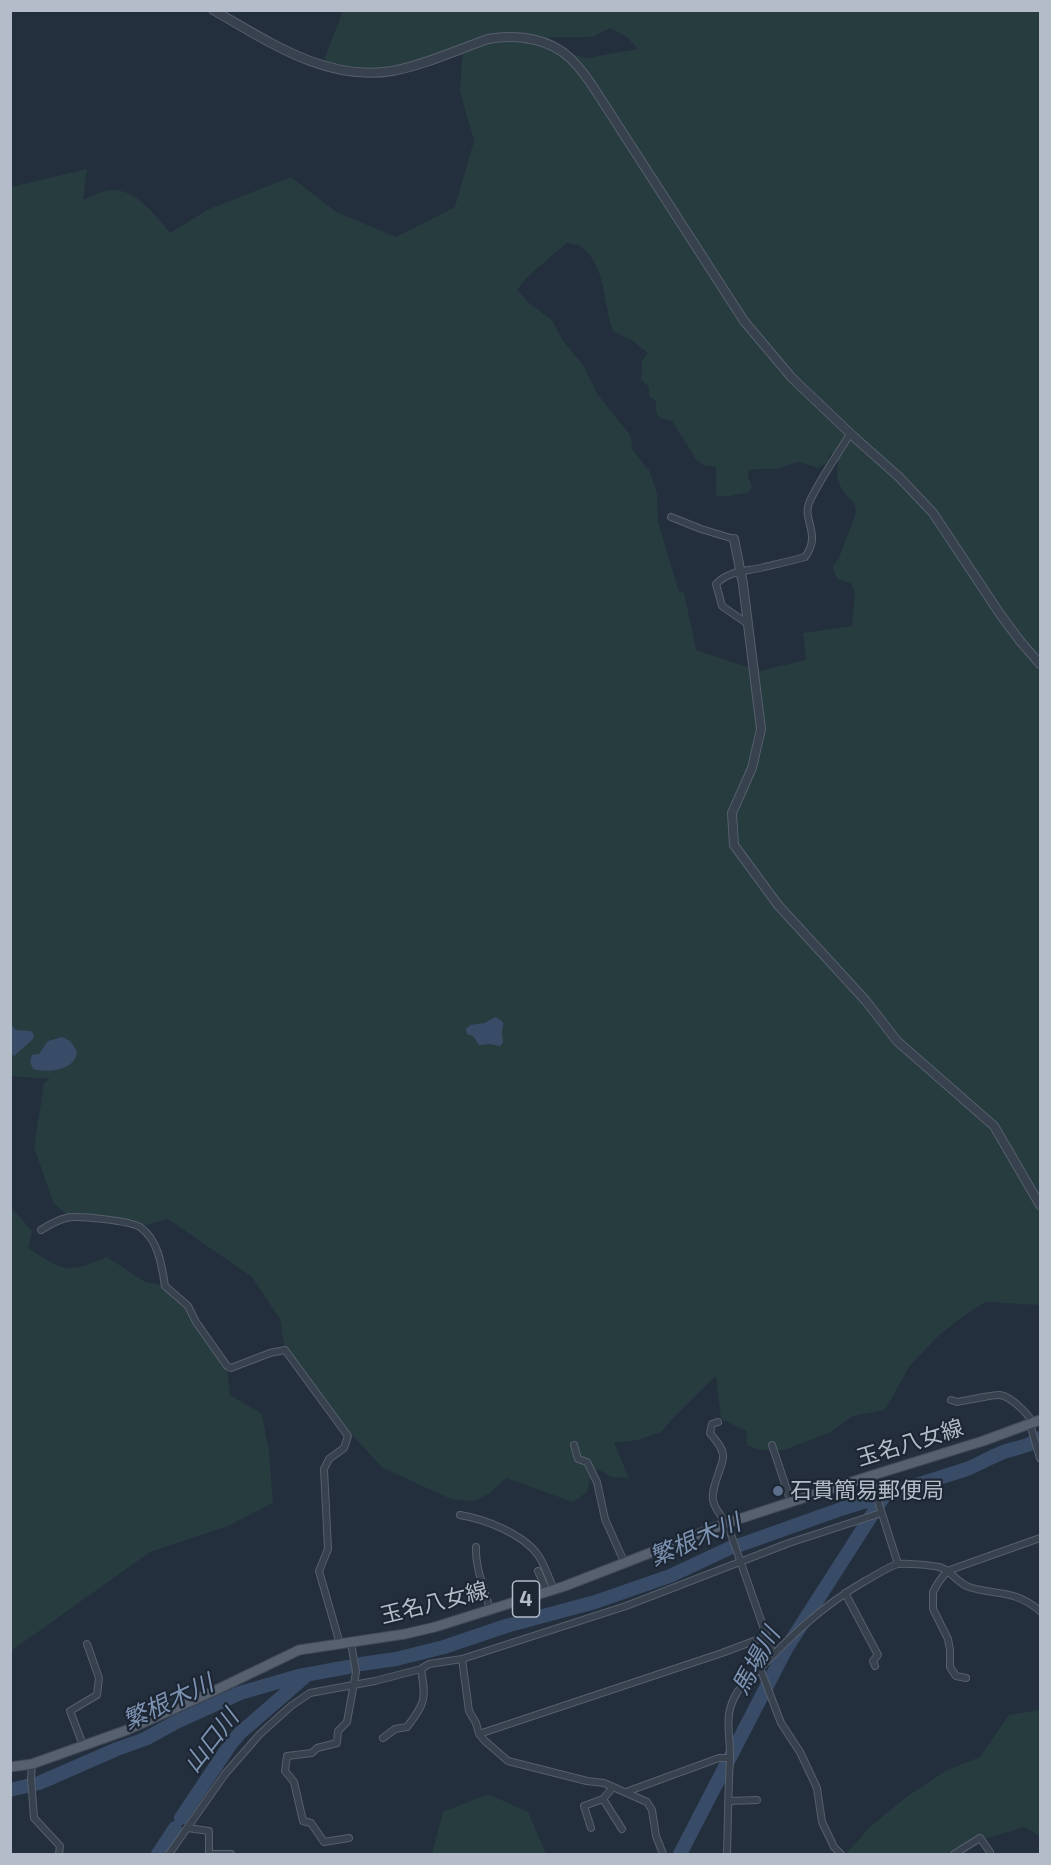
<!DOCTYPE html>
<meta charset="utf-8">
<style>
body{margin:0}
#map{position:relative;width:1051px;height:1865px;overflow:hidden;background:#242f3e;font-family:"Exo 2",sans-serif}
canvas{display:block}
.frame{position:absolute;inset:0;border:12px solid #b4bcc9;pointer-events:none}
</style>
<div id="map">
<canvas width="1051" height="1865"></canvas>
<div class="frame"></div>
</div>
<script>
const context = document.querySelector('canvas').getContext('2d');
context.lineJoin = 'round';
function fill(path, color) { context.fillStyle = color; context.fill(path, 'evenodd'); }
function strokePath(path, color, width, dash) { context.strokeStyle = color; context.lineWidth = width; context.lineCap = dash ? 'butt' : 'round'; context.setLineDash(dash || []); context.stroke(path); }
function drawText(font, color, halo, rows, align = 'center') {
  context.font = font + ' "Exo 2","Noto Sans JP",sans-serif'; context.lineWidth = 4.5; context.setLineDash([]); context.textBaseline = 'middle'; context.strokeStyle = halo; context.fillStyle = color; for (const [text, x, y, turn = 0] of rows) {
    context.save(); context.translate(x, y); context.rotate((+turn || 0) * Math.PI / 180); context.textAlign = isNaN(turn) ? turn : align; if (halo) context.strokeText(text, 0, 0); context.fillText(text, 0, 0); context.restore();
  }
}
fill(new Path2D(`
 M343,11H1040V1305L985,1302L958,1320L935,1339L909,1367L885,1410L853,1416L829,1433L784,1450H759L746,1445L747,1431L721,1419L716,1376L674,1417L661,1432L638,1440L614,1443L629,1478L611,1477L598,1469L590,1479L587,1492L573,1502L506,1478L489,1494L473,1501L451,1499L383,1468L332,1414L285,1350L280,1319L252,1277L168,1219L140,1227L68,1215L54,1204L34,1148L44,1083L50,1079L11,1076V187L87,169L83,200C90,197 98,193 105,191C133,184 155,215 170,233L209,209L291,177L336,212L396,237L455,207L474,141L460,91L463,48L405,67L376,72L322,65ZM610,28L627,37L638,49L587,58L505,38L593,37ZM567,243C571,244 577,244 580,246C607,265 603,305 613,331L633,341L648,353L642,361L641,380L649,387V397L656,401C655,418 658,418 672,421L697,461L705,466L716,467V495C728,499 736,493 748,493L752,487L748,477L749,470L756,469H776L798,462L818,468L828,462L829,455L837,452L840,453C835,473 836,489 854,502L856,513L840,555L833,566L835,575L839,580L851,583L855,594L852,626L803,633L806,660L759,671L696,650L684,592H679L658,522L657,494L650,472L632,449L631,436L598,395L583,365L563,341L552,320L529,303L517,290L526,278Z
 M10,1206L32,1231L28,1248C40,1255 54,1267 68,1268C81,1269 95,1261 107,1257L145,1282L165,1286L188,1306L227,1366L230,1395L262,1414L269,1452L273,1503L228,1526L150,1552L11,1651Z
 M1040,1710V1836L1025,1827L957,1847L947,1854H846L870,1827L905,1798L947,1770L980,1757L1009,1715Z
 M488,1794L528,1812L546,1854H432L443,1812Z`), '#263c3f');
fill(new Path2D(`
 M495,1017C508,1024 502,1023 502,1034C502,1037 503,1040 503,1043L500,1046L490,1044L479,1045L473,1036L467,1034L466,1029L470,1025L485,1023Z
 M10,1024L16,1030L31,1031L34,1035L33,1039L14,1056L11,1053Z
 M62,1037L70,1041L77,1051C76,1071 48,1073 33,1069L30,1062L32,1055L39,1054L48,1041Z`), '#394c67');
strokePath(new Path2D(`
 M361,1664L396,1659L444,1647L506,1626L595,1602L670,1576L734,1546H737L841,1509L967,1469C979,1464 989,1458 1001,1453C1016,1447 1027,1448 1040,1438
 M10,1790L39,1783L117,1749L145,1739L176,1722L240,1693L299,1676L348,1667
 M181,1818L230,1745L240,1733L307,1675
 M158,1854L175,1828
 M680,1854L786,1649L884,1496`), '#394c67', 14);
const minor = new Path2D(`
 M671,517L701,529L734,539
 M748,624L722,606L716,584C730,570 745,572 764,567C777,564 791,561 805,557C822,534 802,520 809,503C818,482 838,454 850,434
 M41,1230C49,1225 57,1220 66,1218C78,1215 130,1221 140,1227C158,1239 162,1266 165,1286L188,1306L196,1322L227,1366L231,1368L270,1353L285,1350L348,1436L344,1448L329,1459L324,1469L328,1549L319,1571L340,1644
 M951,1400L957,1402C965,1401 994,1394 1000,1395C1012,1397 1028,1414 1033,1423
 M718,1422L712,1424L710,1433C716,1441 724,1449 723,1458C723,1462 720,1468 719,1472C710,1497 709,1503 727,1523L773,1655
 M1030,1424L1040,1458
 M574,1445L578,1459L587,1462L597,1482L605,1519L625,1564
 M772,1445L791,1502
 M870,1476L898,1564
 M460,1515C485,1519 523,1534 538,1555C545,1565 549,1579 554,1590
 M476,1547C475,1568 485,1590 490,1610
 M538,1571L547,1592
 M845,1593L878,1655L873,1661L875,1666
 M462,1659L469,1711L476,1723L479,1734L485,1741L508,1761L587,1781L604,1783L647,1802L652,1810L656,1836L663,1854
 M760,1668L781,1723L800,1752L817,1788L822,1822L834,1847L841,1854
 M966,1678L956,1676L950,1667V1650L948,1639L933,1609V1592L938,1583L947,1571L1040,1538
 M479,1734L722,1653L767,1636
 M383,1738L395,1729L407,1727C426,1702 426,1699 421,1669
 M83,1745L70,1711L97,1695L99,1678L87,1644
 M32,1764L31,1778L34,1818L60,1846L59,1854
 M613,1787L603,1799L622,1829
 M626,1792L719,1758H730
 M729,1801L757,1800
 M188,1828L209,1831V1854H231
 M591,1828L584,1806L603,1799
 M349,1838L324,1842L311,1823L303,1821L294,1782L285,1771L287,1756L312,1753L317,1748L337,1743L338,1731L347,1722L356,1672L351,1643
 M169,1854L225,1774L260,1734L291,1706L310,1693L375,1681L421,1669L429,1664L462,1659L626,1606L789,1543L881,1513
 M727,1854C728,1823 728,1791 730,1760C731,1733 722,1716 738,1691C780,1648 813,1611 865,1581C875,1576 887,1567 898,1564C906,1563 930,1565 939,1567C951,1570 957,1583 969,1587C998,1596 1014,1589 1040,1611
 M954,1854L980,1838L990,1852V1854`);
const tertiary = new Path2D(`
 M213,10C268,41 326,82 392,71C422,66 459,49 488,39C516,34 550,38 571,59C582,70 591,83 599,96L744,321L792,378L854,437L899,477L933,513L1000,614L1020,641L1040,664
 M734,539L743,584L761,729L752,768L732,813L734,845L778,905L866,1001L897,1041L994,1126L1040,1205`);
const primary = new Path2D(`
 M10,1767L32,1764L127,1730L216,1690L299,1650L405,1634L435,1627L565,1586L727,1523L870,1476L983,1441L1040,1420`);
strokePath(minor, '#565f6c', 8);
strokePath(tertiary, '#565f6c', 10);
strokePath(primary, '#414a57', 11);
strokePath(minor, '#38414e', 6);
strokePath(tertiary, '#38414e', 8);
strokePath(primary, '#56606e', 9);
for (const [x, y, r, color] of [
 [778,1491,6,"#5c6f8a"]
]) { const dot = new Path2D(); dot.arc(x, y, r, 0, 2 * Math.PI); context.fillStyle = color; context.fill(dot); strokePath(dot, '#1d2633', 2); }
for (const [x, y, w] of [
 [526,1599,27]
]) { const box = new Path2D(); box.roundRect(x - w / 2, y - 18, w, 36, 4.5); context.fillStyle = '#1d2633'; context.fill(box); strokePath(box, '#b4bcc9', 1.5); }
drawText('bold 21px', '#b4bcc9', null, [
 ["4",526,1599]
]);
drawText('22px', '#b4bcc9', '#1d2633', [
 ["玉名八女線",910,1443,-17],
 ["玉名八女線",434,1603,-14]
]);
drawText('22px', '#b4bcc9', '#1d2633', [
 ["石貫簡易郵便局",790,1491]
], 'left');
drawText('italic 24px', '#7c92b1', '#1d2633', [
 ["繁根木川",695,1540,-23],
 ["馬場川",756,1661,-61],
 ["繁根木川",168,1702,-25],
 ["山口川",211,1741,-52]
]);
</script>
